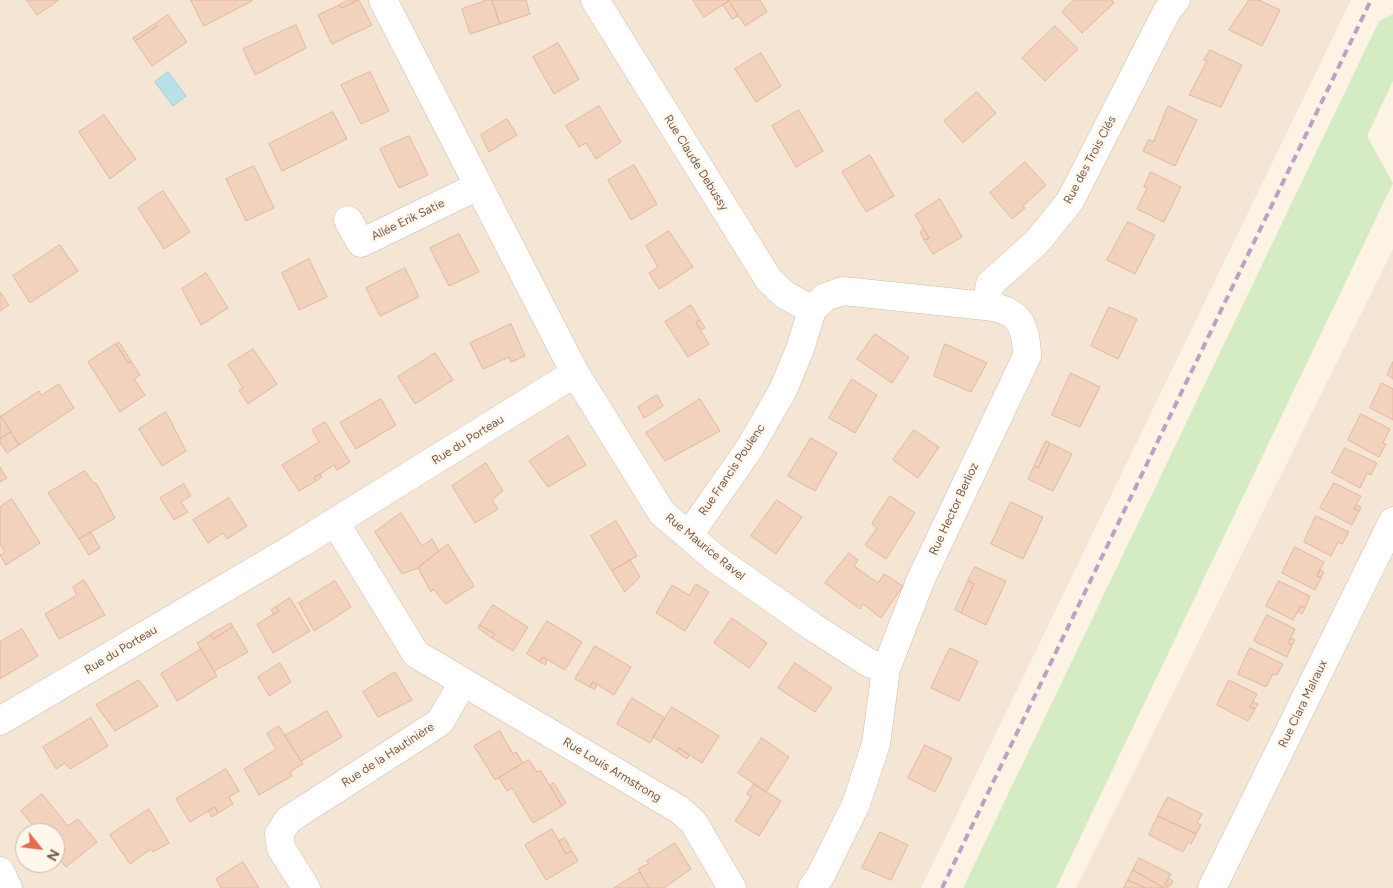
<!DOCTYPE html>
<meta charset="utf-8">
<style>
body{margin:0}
#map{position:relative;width:1393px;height:888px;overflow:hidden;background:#fdf3e5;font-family:Figtree,sans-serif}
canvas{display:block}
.north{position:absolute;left:15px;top:823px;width:50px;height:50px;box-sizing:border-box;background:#fff7ec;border:1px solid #c8b8ab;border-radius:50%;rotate:119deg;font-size:14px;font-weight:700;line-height:20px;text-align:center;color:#76594a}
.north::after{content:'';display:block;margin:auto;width:18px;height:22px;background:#e86b49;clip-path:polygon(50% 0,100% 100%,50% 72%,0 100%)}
</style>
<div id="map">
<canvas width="1393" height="888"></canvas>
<div class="north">N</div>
</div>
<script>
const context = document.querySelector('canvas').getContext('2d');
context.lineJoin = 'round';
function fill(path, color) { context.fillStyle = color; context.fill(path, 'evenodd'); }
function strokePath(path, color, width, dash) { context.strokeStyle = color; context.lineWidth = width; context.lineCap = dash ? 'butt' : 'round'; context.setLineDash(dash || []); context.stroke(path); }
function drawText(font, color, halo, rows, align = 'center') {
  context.font = font + ' Figtree,sans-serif'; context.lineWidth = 4.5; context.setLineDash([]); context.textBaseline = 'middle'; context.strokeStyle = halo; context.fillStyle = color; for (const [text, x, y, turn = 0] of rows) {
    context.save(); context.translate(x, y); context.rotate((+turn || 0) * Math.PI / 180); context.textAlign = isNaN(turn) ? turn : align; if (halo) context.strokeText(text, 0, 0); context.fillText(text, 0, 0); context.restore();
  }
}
fill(new Path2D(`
 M0,0H1351L921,888H0ZM25,833H55V863H25Z
 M1393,249V888H1076L1137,766Z`), '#f4e5d4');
fill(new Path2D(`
 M1393,14V81L1367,136L1393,183L1056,888H963L1379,21Z`), '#d4ebc3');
const water = new Path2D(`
 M168,72L186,96L173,106L155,82Z`);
fill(water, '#b9e1e7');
strokePath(water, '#9fd0d9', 1);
const building = new Path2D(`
 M27,0H59L37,15Z
 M191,0H252V1L204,26Z
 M349,0H358L341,8L339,5Z
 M359,0L372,25L332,44L318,15L339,5L341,8Z
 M487,0H492L500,24L470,34L462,9Z
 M492,0H526L530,14L500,24Z
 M693,0H760L767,12L745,26L729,1L704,17Z
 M1074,0H1112L1114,3L1082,33L1062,12Z
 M1249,0H1259L1280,10L1262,46L1229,30Z
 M729,1L738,16L732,19L723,5Z
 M168,15L187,42L152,66L135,41L157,26L155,24Z
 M155,24L157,26L135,41L133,38Z
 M296,25L306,48L255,75L243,49Z
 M1055,26L1078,49L1045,81L1022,58Z
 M558,43L579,79L554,94L533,57Z
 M1210,50L1242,65L1221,107L1189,95L1207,61L1204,60Z
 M761,53L781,86L756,102L735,69Z
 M370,72L389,111L361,124L341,85Z
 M977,92L996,113L963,143L944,121Z
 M599,106L621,142L596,159L586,143L579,147L566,126Z
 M1168,106L1197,120L1175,166L1143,151L1149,139L1153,142Z
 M799,110L823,151L796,167L772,126Z
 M333,112L347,139L282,171L269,144Z
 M104,115L136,159L110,179L79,132Z
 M507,119L517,135L489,152L481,135Z
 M409,136L428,175L399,188L380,149Z
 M870,155L894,196L866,212L842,172Z
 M1025,162L1046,185L1023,206L1025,208L1012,219L990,193Z
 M634,165L657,204L631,220L608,180Z
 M254,166L274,208L246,221L226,179Z
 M1151,172L1181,187L1164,222L1137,209L1147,188L1144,187Z
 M163,191L190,232L164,249L138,208Z
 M940,199L962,237L933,254L924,240L929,238L915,215Z
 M1128,222L1155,235L1135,274L1107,260Z
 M924,229L929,238L924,240L920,232Z
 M669,231L693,267L659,289L649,273L658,267L646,246Z
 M459,234L479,272L449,286L430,248Z
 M60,245L78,271L30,303L13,276Z
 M309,259L327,297L299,310L282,273Z
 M405,268L419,297L380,316L366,288Z
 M206,273L228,308L201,325L182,289Z
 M0,292L9,305L0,311Z
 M691,305L700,320L696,323L709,344L688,357L665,322Z
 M1109,307L1137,319L1118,359L1091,346Z
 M700,320L705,328L701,330L696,323Z
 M511,324L525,356L511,362L509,357L483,369L470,343Z
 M875,334L909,357L892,383L857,359Z
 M119,342L131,361L128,363L116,344Z
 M116,344L128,363L131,361L140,375L134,379L145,395L120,412L88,362Z
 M945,344L987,363L971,392L934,376Z
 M253,349L277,384L248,404L239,390L243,388L228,365Z
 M435,353L453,380L415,404L398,377Z
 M1393,362V379L1387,375Z
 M1071,373L1100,387L1080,427L1052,415Z
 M852,379L877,395L855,433L829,418Z
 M1382,383L1393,389V420L1370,408Z
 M59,384L74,408L19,445L1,416L39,391L41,395Z
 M657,395L663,406L644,418L638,407Z
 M381,399L396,425L356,449L340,423Z
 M700,399L720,431L665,461L646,433Z
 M166,412L186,451L162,466L139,429Z
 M1361,414L1390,429L1383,443L1386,444L1379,457L1348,440Z
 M1,416L11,432L0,439V417Z
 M325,422L350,462L337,470L334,465L314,478L316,481L299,491L282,465L319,442L312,430Z
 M914,430L939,447L918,478L893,460Z
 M11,432L19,445L7,453L0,443V439Z
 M568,436L586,465L548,487L529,461Z
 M811,438L837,453L815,491L788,476Z
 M1046,441L1050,443L1038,468L1034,466Z
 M1050,443L1072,454L1053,491L1028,479L1034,466L1038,468Z
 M1345,448L1377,463L1371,475L1367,473L1360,488L1332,473Z
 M486,463L503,491L492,500L498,509L475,523L452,486Z
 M0,467L7,478L0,482Z
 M85,471L94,484L96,483L115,518L79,539L48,493Z
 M320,474L322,477L316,481L314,478Z
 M1334,483L1361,496L1354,509L1359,511L1352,525L1320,508Z
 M184,484L191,496L181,502L188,512L174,520L160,498Z
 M890,496L915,513L886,559L865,545L877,528L872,524Z
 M229,498L247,526L227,539L223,533L208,543L193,520Z
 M12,499L40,543L6,565L0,555L5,552L0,544V507Z
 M777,500L802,517L776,554L751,536Z
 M1011,502L1043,517L1023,559L991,544Z
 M1357,505L1361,507L1359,511L1354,509Z
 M401,513L422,546L432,539L439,551L418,568L402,574L375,532Z
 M1316,516L1349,532L1342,544L1338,542L1331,556L1304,542Z
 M616,521L637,556L612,571L591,536Z
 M91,532L100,548L89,555L79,539Z
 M448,544L474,586L446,604L433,589L431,592L418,568Z
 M1295,547L1324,562L1317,576L1321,578L1315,590L1282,573Z
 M849,553L858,560L854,566L878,583L884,574L903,586L881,618L863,604L860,609L825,583Z
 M630,560L640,577L625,592L612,571Z
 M975,567L1006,581L986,625L961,613L974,584L968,581Z
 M1320,570L1324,572L1321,578L1317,576Z
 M84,580L105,615L59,639L45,614L77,595L73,587Z
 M335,581L351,607L314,631L299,603Z
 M968,581L974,584L961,613L955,610Z
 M1279,581L1310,596L1305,608L1301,606L1293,620L1266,606Z
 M696,584L709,592L685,631L656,613L672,585L689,595Z
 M290,598L310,631L273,653L257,624L279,611L276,607Z
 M493,605L528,627L513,651L492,638L495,634L480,625Z
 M1301,606L1305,608L1302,614L1298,611Z
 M276,607L279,611L274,615L271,610Z
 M1267,615L1295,629L1288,643L1292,645L1287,657L1254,641Z
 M732,618L767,643L749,668L714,643Z
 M547,621L582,642L565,670L543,657L540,662L527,654Z
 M231,623L233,627L213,639L210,635Z
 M480,625L495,634L492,638L478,628Z
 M233,627L248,652L214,671L197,643L210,635L213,639Z
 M22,629L38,656L0,679V642Z
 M1291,638L1295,640L1292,645L1288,643Z
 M595,646L631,667L614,695L593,682L590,687L575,679Z
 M950,648L978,661L959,701L931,688Z
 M1250,648L1283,664L1277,675L1273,674L1266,687L1238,674Z
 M201,649L217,676L177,701L161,674Z
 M543,657L547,660L545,665L540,662Z
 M280,663L291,682L269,696L258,677Z
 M795,663L832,688L815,712L778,688Z
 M395,672L412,700L378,717L363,692Z
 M139,680L158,706L115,731L96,705Z
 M1229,680L1257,694L1250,707L1255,709L1248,721L1217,705Z
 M593,682L597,685L594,690L590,687Z
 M632,698L665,718L650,743L617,724Z
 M1254,702L1258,704L1255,709L1250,707Z
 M672,707L719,736L702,763L679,748L677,752L653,737Z
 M327,711L342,737L301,761L285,736Z
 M91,718L108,746L70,769L65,763L56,769L43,747Z
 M279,726L303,764L290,772L292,776L259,795L244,769L276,749L267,734Z
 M500,731L513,754L516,752L523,763L495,780L474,746Z
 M762,738L789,757L766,792L738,773Z
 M925,745L952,758L935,792L908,778Z
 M679,748L689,755L687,759L677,752Z
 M529,760L537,772L541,771L562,806L533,823L512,788L507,791L499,778Z
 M226,769L239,791L229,797L233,804L218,813L215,807L190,822L176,799Z
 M554,783L566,803L562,806L550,785Z
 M754,784L781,801L759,836L735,821L751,797L747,794Z
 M42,794L68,826L78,819L97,842L66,867L58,857L66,851L55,837V833H39L21,811Z
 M1168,797L1202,814L1197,823L1201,825L1196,834L1158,816Z
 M215,807L218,813L212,817L208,811Z
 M149,809L169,843L153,852L151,849L130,864L110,835Z
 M1158,816L1196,834L1191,844L1188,842L1183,852L1149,835Z
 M552,829L566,854L572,851L578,861L546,880L525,845Z
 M880,832L908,845L891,880L862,868Z
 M565,838L572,851L566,854L559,841Z
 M675,843L691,869L664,888H649L638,869L649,863L647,861Z
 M1139,858L1171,874L1165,884L1169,888H1164L1133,870Z
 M243,862L259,888H221L216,879Z
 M1133,870L1164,888H1145L1128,880Z
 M640,872L649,888H614Z
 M1169,879L1173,881L1170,886L1165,884Z
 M1128,880L1145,888H1124Z`);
fill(building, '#f2d1bd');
strokePath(building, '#e5b89d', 1);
const street = new Path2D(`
 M383,0L575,373L662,513L716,559L813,627L869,663L886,669
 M595,0L769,280L785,295L812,310
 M348,220L361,243L478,186
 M986,306L990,284L1037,242L1070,201L1167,11L1176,0
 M335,522L416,654L680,810L694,823L732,888
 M689,535L749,449L783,390L800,349L812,310L825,297L843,291L986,306C1019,310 1026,324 1027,356L921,579L886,669L876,744L856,804L821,875L812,888
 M0,721L298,545L575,373
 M0,871L8,888
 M306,888L281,848L279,834L288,820L440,722L463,682
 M1212,888L1393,521`);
strokePath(street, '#d1bdae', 29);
strokePath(street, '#fff', 28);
strokePath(new Path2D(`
 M942,888L1371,0`), '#b6a3c7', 4, [8, 5]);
drawText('12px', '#76594a', '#fff7ec', [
 ["Rue des Trois Clés",1090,160,-62],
 ["Rue Claude Debussy",696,163,58],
 ["Allée Erik Satie",408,220,-26],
 ["Rue du Porteau",468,440,-32],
 ["Rue Francis Poulenc",732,470,-56],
 ["Rue Hector Berlioz",954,509,-65],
 ["Rue Maurice Ravel",705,547,39],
 ["Rue du Porteau",121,650,-31],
 ["Rue Clara Malraux",1303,704,-64],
 ["Rue de la Hautinière",388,755,-33],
 ["Rue Louis Armstrong",612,770,31]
]);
</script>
